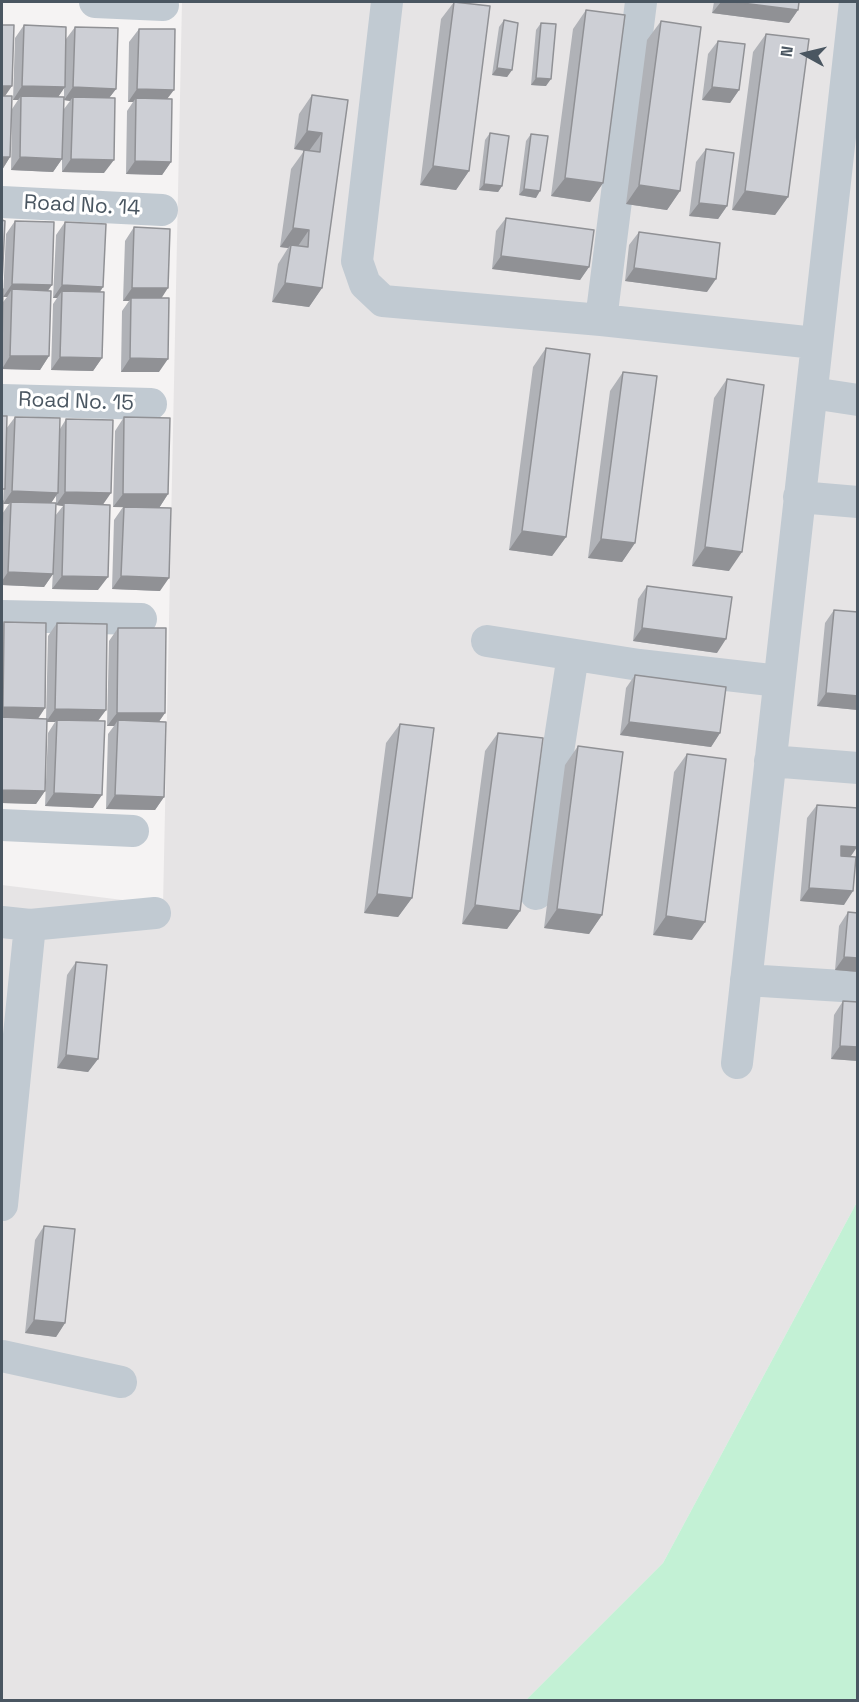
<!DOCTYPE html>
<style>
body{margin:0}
#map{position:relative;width:859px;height:1702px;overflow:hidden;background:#f5f3f3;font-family:"Space Grotesk",sans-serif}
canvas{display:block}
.frame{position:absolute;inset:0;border:3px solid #4a5661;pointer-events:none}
.north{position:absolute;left:775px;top:24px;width:60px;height:60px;-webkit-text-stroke:4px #fff;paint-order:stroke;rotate:278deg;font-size:16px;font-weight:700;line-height:24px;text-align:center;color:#4a5661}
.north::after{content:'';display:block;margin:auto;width:21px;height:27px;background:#4a5661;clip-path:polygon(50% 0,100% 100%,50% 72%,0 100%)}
</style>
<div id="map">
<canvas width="859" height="1702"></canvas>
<div class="frame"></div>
<div class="north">N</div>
</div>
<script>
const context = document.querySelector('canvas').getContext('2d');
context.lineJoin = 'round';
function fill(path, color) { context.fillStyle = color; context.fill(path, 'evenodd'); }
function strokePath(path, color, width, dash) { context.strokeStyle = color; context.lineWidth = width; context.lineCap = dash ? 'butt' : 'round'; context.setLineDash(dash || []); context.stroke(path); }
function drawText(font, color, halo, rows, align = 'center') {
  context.font = font + ' "Space Grotesk",sans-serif'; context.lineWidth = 6; context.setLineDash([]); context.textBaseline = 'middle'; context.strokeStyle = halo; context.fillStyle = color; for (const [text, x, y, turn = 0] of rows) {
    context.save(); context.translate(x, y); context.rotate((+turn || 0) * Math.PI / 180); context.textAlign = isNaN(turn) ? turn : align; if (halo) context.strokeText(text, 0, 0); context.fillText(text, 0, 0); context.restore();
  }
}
fill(new Path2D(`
 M182,2H857V1202L663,1563L526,1700H2V885L163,905Z`), '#e6e4e5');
fill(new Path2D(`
 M857,1202V1700H526L663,1563Z`), '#c3f1d5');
strokePath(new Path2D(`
 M95,2L163,5
 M387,2L357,261L365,284L383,301L601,320L815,343
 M2,202L162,210
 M601,320L641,2
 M812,393L858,400
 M2,400L151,404
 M799,497L858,502
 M2,616L141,619
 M487,641L639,665L779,681
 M770,761L858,768
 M2,825L133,831
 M536,894L573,655
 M2,922L30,925L155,913
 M746,980L858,987
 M737,1063L855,2
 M2,1205L30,925
 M2,1356L121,1382`), '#c1cad2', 32);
fill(new Path2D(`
 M454,2H461L469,171L456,190L420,185L441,19Z
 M714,2H799L798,10L789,23L712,13Z
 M586,10L603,183L590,202L551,196L573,29Z
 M504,20L512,70L507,77L492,75L499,27Z
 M661,21L680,191L667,210L626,204L647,40Z
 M541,23L546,86L531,85L536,30Z
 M2,25L5,96L12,109L18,100H13L15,38L24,25L66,39L75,27L116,89L109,98L104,173L62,172V159L53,172L11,170L12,114L10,157L2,170ZM64,88V97H58ZM64,100L70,101L64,109Z
 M139,29L167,99L171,162L162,175L126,174L127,111L133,102H128L129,42Z
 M766,34L788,197L775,215L732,210L753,52Z
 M718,41L739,90L730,103L702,100L708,54Z
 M312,95L348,100L322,288L309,307L272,302L278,264L288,248L280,247L291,169L304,151L294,149L299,114Z
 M490,133L502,186L498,192L479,190L485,140Z
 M531,134L536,198L519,195L526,141Z
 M706,149L727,206L718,219L689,216L696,162Z
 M506,218L589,267L580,280L492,269L496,231Z
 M15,221L52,285L48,291L49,356L40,370L2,369V289L3,302L7,297H3L6,234Z
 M65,222L103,287L100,292L102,358L93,371L51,370L53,304L57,298H53L56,235Z
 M134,227L161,298L159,372H121L122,311L129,301H123L125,241Z
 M639,232L707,292L625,281L629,245Z
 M546,348L566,537L552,556L509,550L533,367Z
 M623,372L635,543L622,562L588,558L610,391Z
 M727,379L729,571L692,566L714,398Z
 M15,417L60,429L66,419L103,504L98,590L52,589L55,532L53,574L44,587L2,585V500V514L9,504H3L6,429ZM56,495V505L63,506L55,516L51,503Z
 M124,417L168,494L159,508L160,591L112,589L114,520L123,507H113L115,431Z
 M647,586L717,653L633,641L638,599Z
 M834,610L858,710L817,706L825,623Z
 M4,622L45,708L38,719H46L48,636L57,623L106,710L98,721L93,808L45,806L48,733L55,722H47L45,791L36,804L2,803V626Z
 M118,628L165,713L159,721L164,797L155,810L106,809L108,734L114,726H107L109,641Z
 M635,675L720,733L711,747L620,735L626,688Z
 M400,724L412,898L398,917L364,913L386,743Z
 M498,733L520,911L507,929L462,924L485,751Z
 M578,746L602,915L589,934L544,928L565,765Z
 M687,754L692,940L653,935L674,772Z
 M817,805L857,847L851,856L844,905L800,901L807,818Z
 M848,912L858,972L835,970L839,926Z
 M76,962L98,1059L88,1072L57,1068L67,975Z
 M843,1001L858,1061L831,1059L834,1015Z
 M44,1226L65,1323L56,1337L25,1333L35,1240Z`), '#b0b2b7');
fill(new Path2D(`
 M721,2H734L798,10L789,23L712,13Z
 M497,68L512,70L507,77L492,75Z
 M536,78L551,79L546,86L531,85Z
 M2,86H12L3,99H2Z
 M22,86L65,87L56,100L21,96L18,100H13Z
 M73,87L116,89L106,102L73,97L70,101L64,100Z
 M712,87L739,90L730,103L702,100Z
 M137,89L174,90L164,103L136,98L133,102H128Z
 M307,131L322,133L309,151L294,149Z
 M2,157H10L2,170Z
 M20,157L62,159L53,172L11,170Z
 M71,159L114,160L104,173L62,172Z
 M135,161L171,162L162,175L126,174Z
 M433,166L469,171L456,190L420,185Z
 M565,178L603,183L590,202L551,196Z
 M484,184L502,186L498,192L479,190Z
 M639,185L680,191L667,210L626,204Z
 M524,189L540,191L536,198L519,195Z
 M745,191L788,197L775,215L732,210Z
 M699,203L727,206L718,219L689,216Z
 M293,228L309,230L296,249L291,245L288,248L280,247Z
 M501,256L589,267L580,280L492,269Z
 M634,268L716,279L707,292L625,281Z
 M285,283L322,288L309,307L272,302Z
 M12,284L52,285L42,298L12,289L7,297H3Z
 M62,285L103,287L94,300L62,291L57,298H53Z
 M132,288H168L159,302L131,298L129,301H123Z
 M10,356H49L40,370L2,369Z
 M60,357L102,358L93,371L51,370Z
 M130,358L168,359L159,372H121Z
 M12,491L58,493L49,506L11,502L9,504H3Z
 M65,492L111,493L102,506L64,503L63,506L56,505Z
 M123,494H168L159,508L113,507Z
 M522,531L566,537L552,556L509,550Z
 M601,539L635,543L622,562L588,558Z
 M705,547L742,552L729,571L692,566Z
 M8,572L53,574L44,587L2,585V581Z
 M62,576L108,577L98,590L52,589Z
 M121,576L169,578L160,591L112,589Z
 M642,628L726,639L717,653L633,641Z
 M826,693L858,696V710L817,706Z
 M3,707L45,708L36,721L2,720V709Z
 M55,709L106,710L96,723L57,720L55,722H46Z
 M117,713H165L156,726L118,720L114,726H107Z
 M629,722L720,733L711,747L620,735Z
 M2,790L45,791L36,804L2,803Z
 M54,793L102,795L93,808L45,806Z
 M115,795L164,797L155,810L106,809Z
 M841,846L857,847L848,860L832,859Z
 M809,888L853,891L844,905L800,901Z
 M377,894L412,898L398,917L364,913Z
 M475,905L520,911L507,929L462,924Z
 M557,909L602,915L589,934L544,928Z
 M666,916L705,922L692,940L653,935Z
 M844,957L858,958V972L835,970Z
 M840,1046L858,1047V1061L831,1059Z
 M66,1055L98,1059L88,1072L57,1068Z
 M34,1320L65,1323L56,1337L25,1333Z`), '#909195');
const building = new Path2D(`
 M454,2L490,6L469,171L433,166Z
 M734,2H799L798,10Z
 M586,10L625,15L603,183L565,178Z
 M504,20L518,23L512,70L497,68Z
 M661,21L701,27L680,191L639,185Z
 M541,23L556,24L551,79L536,78Z
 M2,25H14L12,86H2Z
 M24,25L66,27L65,87L22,86Z
 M75,27L118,28L116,89L73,87Z
 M139,29H175L174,90L137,89Z
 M766,34L809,39L788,197L745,191Z
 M718,41L745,44L739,90L712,87Z
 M312,95L348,100L322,288L285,283L291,245L308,247L309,230L293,228L304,150L320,152L322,133L307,131Z
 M2,96H12L10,157H2Z
 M21,96L64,97L62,159L20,157Z
 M73,97L115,98L114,160L71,159Z
 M136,98L172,99L171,162L135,161Z
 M490,133L509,136L502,186L484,184Z
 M531,134L548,136L540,191L524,189Z
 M706,149L734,153L727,206L699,203Z
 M506,218L594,230L589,267L501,256Z
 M2,220L5,221L2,284Z
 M15,221L54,222L52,285L12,284Z
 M65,222L106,224L103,287L62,285Z
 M134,227L170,229L168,288H132Z
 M639,232L720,243L716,279L634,268Z
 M2,289H3L2,349Z
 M12,289L51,291L49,356H10Z
 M62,291L104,292L102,358L60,357Z
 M131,298H169L168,359L130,358Z
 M546,348L590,354L566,537L522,531Z
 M623,372L657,376L635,543L601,539Z
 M727,379L764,385L742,552L705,547Z
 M2,416H7L5,489H2Z
 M15,417L60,418L58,493L12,491Z
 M124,417L170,418L168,494H123Z
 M66,419L113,420L111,493L65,492Z
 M2,500L3,501L2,535Z
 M11,502L56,503L53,574L8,572Z
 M64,503L110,505L108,577L62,576Z
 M124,507L171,508L169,578L121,576Z
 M647,586L732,597L726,639L642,628Z
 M834,610L858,612V696L826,693Z
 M4,622L46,623L45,708L3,707Z
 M57,623L107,624L106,710L55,709Z
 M118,628H166L165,713H117Z
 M635,675L726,687L720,733L629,722Z
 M2,717L47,719L45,791L2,790Z
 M57,720L105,721L102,795L54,793Z
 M118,720L166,722L164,797L115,795Z
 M400,724L434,728L412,898L377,894Z
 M498,733L543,738L520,911L475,905Z
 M578,746L623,752L602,915L557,909Z
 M687,754L726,759L705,922L666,916Z
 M817,805L858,808L857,847L841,846V856L856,857L853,891L809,888Z
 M848,912L858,913V958L844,957Z
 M76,962L107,965L98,1059L66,1055Z
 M843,1001L858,1002V1047L840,1046Z
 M44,1226L75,1229L65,1323L34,1320Z`);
fill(building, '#cdcfd5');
strokePath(building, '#909195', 1.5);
drawText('21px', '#4a5661', '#fff', [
 ["Road No. 14",82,206,3],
 ["Road No. 15",76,402,2]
]);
</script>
